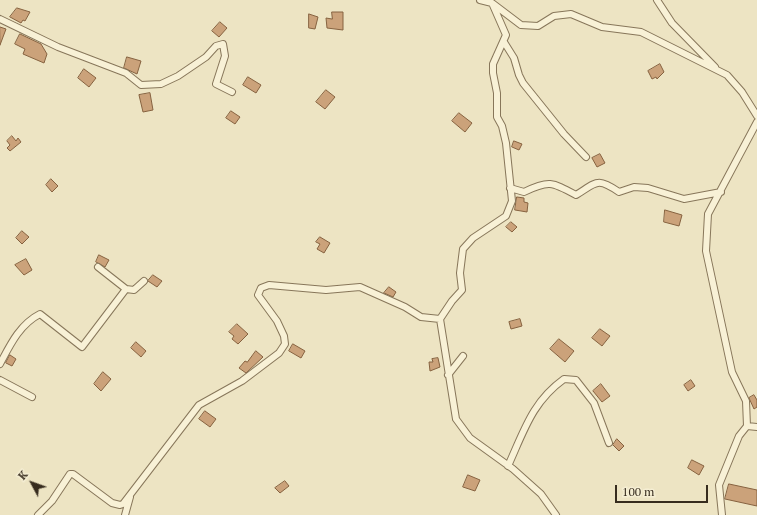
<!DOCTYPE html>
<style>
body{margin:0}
#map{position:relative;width:757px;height:515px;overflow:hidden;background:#ede4c3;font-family:"PT Serif",serif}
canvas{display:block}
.north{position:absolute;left:12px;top:463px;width:40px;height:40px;-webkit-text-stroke:3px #f5eed3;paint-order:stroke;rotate:311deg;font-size:11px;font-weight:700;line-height:16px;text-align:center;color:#372c1e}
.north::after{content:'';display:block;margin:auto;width:14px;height:18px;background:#372c1e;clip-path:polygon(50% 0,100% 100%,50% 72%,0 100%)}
.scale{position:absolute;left:615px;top:485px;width:93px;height:18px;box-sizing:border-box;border:2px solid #372c1e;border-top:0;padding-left:5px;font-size:12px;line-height:14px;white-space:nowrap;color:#372c1e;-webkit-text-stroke:3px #f5eed3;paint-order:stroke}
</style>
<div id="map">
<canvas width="757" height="515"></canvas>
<div class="north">K</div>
<div class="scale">100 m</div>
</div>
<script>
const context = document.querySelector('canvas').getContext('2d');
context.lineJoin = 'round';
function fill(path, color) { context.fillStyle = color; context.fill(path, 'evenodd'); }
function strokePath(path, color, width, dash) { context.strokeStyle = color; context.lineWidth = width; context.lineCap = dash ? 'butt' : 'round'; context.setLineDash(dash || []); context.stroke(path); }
const building = new Path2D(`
 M17,8L30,12L25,21L23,20L21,23L10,17Z
 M332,12H343V30L327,28L326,18L332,19Z
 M309,14L318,17L315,29L309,28Z
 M220,22L227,28L219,37L212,31Z
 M0,27L6,29L0,45Z
 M20,34L41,44L47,54L44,63L23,54L25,49L15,44Z
 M127,57L141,61L137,74L124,68Z
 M660,64L664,72L657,79L656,77L652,79L648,71Z
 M84,69L96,78L89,87L78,78Z
 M248,77L261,85L256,93L243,85Z
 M326,90L335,97L325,109L316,102Z
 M150,93L153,110L143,112L139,95Z
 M231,111L240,117L235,124L226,118Z
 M459,113L472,123L465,132L452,121Z
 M12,136L16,141L18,138L21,142L10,151L7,148L10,145L7,141Z
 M514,141L522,144L519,150L512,147Z
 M600,154L605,163L597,167L592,158Z
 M51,179L58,186L52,192L46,185Z
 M517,197L524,198V202L528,203L527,212L515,210Z
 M665,210L682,215L679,226L664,222Z
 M511,222L517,227L512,232L506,227Z
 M22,231L29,237L22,244L16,238Z
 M320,237L330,243L324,253L317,249L320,244L316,242Z
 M99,255L109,260L105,267L96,262Z
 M26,259L32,270L24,275L15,265Z
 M153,275L162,281L157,287L148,281Z
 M389,287L396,292L393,297L384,293Z
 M520,319L522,326L511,329L509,322Z
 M237,324L248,334L238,344L232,339L234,336L229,332Z
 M600,329L610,336L602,346L592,338Z
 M559,339L574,351L565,362L550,349Z
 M136,342L146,351L141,357L131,348Z
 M293,344L305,351L301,358L289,351Z
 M256,351L263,357L246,373L239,368L245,361L247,362Z
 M10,355L16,359L12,366L6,363Z
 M438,358L440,367L430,371L429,362H433L432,359Z
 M103,372L111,379L101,391L94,384Z
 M691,380L695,386L688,391L684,385Z
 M601,384L610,396L602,402L593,391Z
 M754,395L757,400V407L754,409L749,398Z
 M205,411L216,419L210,427L199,419Z
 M617,439L624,446L619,451L613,445Z
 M692,460L704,466L699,475L688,468Z
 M468,475L480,480L475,491L463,487Z
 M285,481L289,486L280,493L275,488Z
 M729,484L757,490V506L725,499Z`);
fill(building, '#cba27a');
strokePath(building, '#866240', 1);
const minor = new Path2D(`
 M480,0L492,3L521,25L538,26L554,16L571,14L602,27L641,32L727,75L742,92L757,116
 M657,0L672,23L715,67
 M492,3L506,35L493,64V73L497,93V117L502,126L506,143L512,201L506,216L473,238L463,249L460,273L462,290L452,301L440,319L456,419L470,438L513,469L541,494L556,515
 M0,19L58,47L126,73L141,85L161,84L178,76L206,57L216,46L223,44L225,56L216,84L232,92
 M504,42L514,58L519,75L523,83L564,134L586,157
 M510,188L524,192C549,180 552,182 576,195C597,182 597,177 619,192L634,187L648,188L684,199L721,192
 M126,289L134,290L144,281
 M0,364C10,345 20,324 40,314L82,347L126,289L98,267
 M448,375L463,356
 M0,380L32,397
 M747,426L746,401L732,372L706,251L708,214L757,122
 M508,466C524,431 532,402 564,379L576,380L594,403L609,443
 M38,515L52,501L70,474H73L112,503L120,505L123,504L199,405L242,381L279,353L285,344L284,336L277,321L258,295L261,288L269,285L326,290L360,287L405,307L421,317L440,319
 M125,515L130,497
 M722,515L719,485L739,436L747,426L757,427`);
strokePath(minor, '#87765a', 8);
strokePath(minor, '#f8f1d6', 6);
</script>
